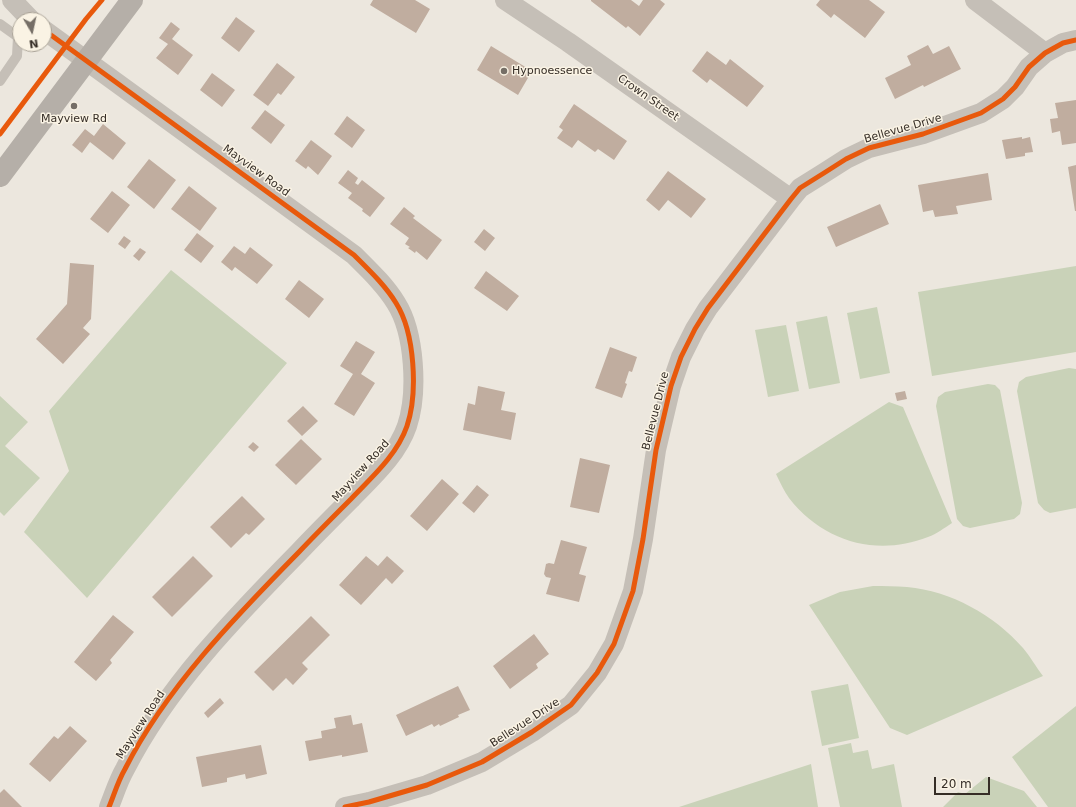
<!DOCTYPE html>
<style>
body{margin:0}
#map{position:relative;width:1076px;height:807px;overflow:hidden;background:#ece7de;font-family:"DejaVu Sans",sans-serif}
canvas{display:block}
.north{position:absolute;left:12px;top:12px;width:40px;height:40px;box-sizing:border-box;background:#faf3e4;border:1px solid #aba498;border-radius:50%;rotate:171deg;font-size:11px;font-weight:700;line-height:16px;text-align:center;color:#352d26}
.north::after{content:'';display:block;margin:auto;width:14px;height:18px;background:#756e66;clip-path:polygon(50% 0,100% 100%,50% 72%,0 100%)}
.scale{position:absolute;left:934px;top:777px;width:56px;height:18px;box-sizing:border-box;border:2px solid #352d26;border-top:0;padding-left:5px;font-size:12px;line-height:14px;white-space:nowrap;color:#352d26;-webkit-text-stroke:3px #faf3e4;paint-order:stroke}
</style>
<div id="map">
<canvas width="1076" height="807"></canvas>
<div class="north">N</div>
<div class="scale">20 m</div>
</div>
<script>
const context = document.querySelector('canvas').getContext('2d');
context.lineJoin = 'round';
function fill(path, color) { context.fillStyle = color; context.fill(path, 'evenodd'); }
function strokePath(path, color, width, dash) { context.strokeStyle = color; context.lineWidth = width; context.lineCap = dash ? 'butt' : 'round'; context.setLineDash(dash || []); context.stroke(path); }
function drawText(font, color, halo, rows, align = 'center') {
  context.font = font + ' "DejaVu Sans",sans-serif'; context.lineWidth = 3; context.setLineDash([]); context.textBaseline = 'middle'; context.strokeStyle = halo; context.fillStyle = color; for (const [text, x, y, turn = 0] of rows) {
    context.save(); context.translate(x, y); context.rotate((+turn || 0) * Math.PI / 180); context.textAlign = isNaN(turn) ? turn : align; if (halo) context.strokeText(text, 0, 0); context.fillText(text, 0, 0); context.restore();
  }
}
fill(new Path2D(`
 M1076,266V352L932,376L918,292Z
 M171,270L287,363L87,598L24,532L69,471L49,411Z
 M877,307L890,373L860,379L847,313Z
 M827,316L840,383L809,389L796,322Z
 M786,325L799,391L768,397L755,330Z
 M1069,368L1076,369V508L1050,513L1044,510L1038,503L1017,391L1019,382L1026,377Z
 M988,384L995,385L1000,390L1022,503L1020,514L1014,519L970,528L963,526L957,519L936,406L938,397L945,392Z
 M0,396L28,422L5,446L40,478L4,516L0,512Z
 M889,402L903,407L952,523C944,528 937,534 928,537C877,557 823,542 789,498C784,491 780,482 776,474Z
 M873,586C884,586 896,586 907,587C951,591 994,615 1023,648C1030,656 1036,667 1043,676L907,735L890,728L809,605L840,592Z
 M848,684L859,738L822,746L811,691Z
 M1076,706V807H1048L1012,757Z
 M851,743L853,753L868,750L872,769L894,764L902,807H840L828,748Z
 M811,764L818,807H679Z
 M986,777L1024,791L1037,807H943L958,792L965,794Z`), '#c9d2b8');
fill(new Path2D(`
 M373,0H415L430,9L416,33L370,5Z
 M591,0H631L639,6L643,0H660L665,4L640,36L628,26L626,28L591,1Z
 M820,0H869L885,12L865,38L834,14L831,18L816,5Z
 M236,17L255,31L239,52L221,38Z
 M171,22L180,29L172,39L193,55L178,75L156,58L168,44L159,38Z
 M928,45L933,54L949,46L961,69L924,87L923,85L895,99L885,78L911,65L907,56Z
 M491,46L532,71L518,95L477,70Z
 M707,51L726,65L730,59L764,86L747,107L710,79L707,83L692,71Z
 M277,63L295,77L281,95L278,93L268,106L253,95Z
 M212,73L235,90L222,107L200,90Z
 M1076,100V143L1062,145L1060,131L1052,133L1050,119L1058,118L1055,103Z
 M574,104L627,141L614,160L598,149L595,152L578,140L572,148L557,138L563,130L559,127Z
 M265,110L285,125L271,144L251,128Z
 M347,116L365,130L352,148L334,134Z
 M103,124L126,143L113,160L90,142L82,153L72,145L85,129L94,136Z
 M1022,137V139L1030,137L1033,152L1025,153V156L1006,159L1002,140Z
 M311,140L332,156L318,175L308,166L306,169L295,161Z
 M149,159L176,180L154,209L127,187Z
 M1076,165V211H1075L1068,167Z
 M348,170L358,178L355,183L358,185L362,180L385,198L370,217L362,211L363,209L348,198L352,193L338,183Z
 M668,171L706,199L691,218L668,200L659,211L646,200Z
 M988,173L992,200L956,206L958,214L935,217L933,210L923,212L918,185Z
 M189,186L217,208L200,231L171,209Z
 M112,191L130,205L108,233L90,219Z
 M880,204L889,224L836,247L827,227Z
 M404,207L415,216L413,218L442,240L427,260L416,251L415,253L408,248L410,247L405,244L409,238L390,224Z
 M484,229L495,238L485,251L474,242Z
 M197,233L214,246L201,263L184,250Z
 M124,236L131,241L125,249L118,244Z
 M234,246L245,254L250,247L273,265L257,284L235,267L232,271L221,262Z
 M140,248L146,252L139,261L133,256Z
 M70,263L94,265L91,319L83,328L90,334L63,364L36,339L67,304Z
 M486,271L519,296L507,311L474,288Z
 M299,280L324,299L309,318L285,299Z
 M356,341L375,352L361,374L375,383L354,416L334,404L353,374L340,366Z
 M610,347L637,357L632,372L629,371L625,383L627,384L622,398L595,388Z
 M478,386L505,392L501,410L516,413L511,440L463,430L468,403L475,405Z
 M905,391L907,399L897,401L895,393Z
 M303,406L318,421L302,436L287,421Z
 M301,439L322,459L296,485L275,465Z
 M253,442L259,447L254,452L248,447Z
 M580,458L610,465L599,513L570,507Z
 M442,479L459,494L427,531L410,516Z
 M477,485L489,495L474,513L462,503Z
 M242,496L265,519L249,535L246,533L231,548L210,527Z
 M561,540L587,547L579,574L586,576L579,602L546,594L551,578L546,577L544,574L546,564L549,563L554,564Z
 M193,556L213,576L172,617L152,597Z
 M366,556L378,566L387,556L404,571L392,584L386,578L361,605L339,585Z
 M113,615L134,632L110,660L112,663L96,681L74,662Z
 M311,616L330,635L302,663L308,669L293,685L286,678L273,691L254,672Z
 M534,634L549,654L536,664L538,668L510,689L493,666Z
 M458,686L470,710L458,715L459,717L440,726L439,724L434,727L432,724L406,736L396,715Z
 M220,698L224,703L208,718L204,713Z
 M351,715L353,725L362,723L368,752L342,757V755L309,761L305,741L322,738L321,731L336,728L334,718Z
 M70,726L87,741L50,782L29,764L54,736L58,739Z
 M261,745L267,774L246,779L245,774L227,778V782L202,787L196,757Z
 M4,789L22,807H0V793Z`), '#c0ad9f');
strokePath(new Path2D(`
 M0,24L18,37L17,56L0,81`), '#c5bfb7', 10);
strokePath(new Path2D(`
 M12,0L31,20
 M505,0L568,42L791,199
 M975,0L1045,53
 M44,30L354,255C369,270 385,285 396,303C415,333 418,393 407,426C397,455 372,477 351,499C334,516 316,534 299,552C235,617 166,688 125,769C118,781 114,795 109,807
 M345,807L369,802L427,785L482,762L532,732L571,705L597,673L614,644L633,591L643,539L656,450L671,386L681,357L695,329L708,308L791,199L800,188L824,173L846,159L869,148L923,134L981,113L1003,99L1015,87L1029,67L1045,53L1063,43L1076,40`), '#c5bfb7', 20);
strokePath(new Path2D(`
 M0,176L132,0`), '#b5afa8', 22);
strokePath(new Path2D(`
 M44,30L354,255C369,270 385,285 396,303C415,333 418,393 407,426C397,455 372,477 351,499C334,516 316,534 299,552C235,617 166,688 125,769C118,781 114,795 109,807
 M0,134L86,19L102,0
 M345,807L369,802L427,785L482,762L532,732L571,705L597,673L614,644L633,591L643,539L656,450L671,386L681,357L695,329L708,308L791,199L800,188L824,173L846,159L869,148L923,134L981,113L1003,99L1015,87L1029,67L1045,53L1063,43L1076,40`), '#e8590c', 5);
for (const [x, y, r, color] of [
 [504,71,4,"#756e66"],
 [74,106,4,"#756e66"]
]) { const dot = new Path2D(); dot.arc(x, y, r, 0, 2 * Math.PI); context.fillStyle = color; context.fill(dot); strokePath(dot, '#faf3e4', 1.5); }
drawText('11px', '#352d26', '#faf3e4', [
 ["Hypnoessence",512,71],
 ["Mayview Rd",74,119,"center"]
], 'left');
drawText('11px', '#352d26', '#faf3e4', [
 ["Crown Street",648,98,35],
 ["Bellevue Drive",903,129,-16],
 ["Mayview Road",256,171,36],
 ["Bellevue Drive",656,411,-76],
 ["Mayview Road",361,471,-48],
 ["Bellevue Drive",525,723,-33],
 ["Mayview Road",141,725,-57]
]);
</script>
